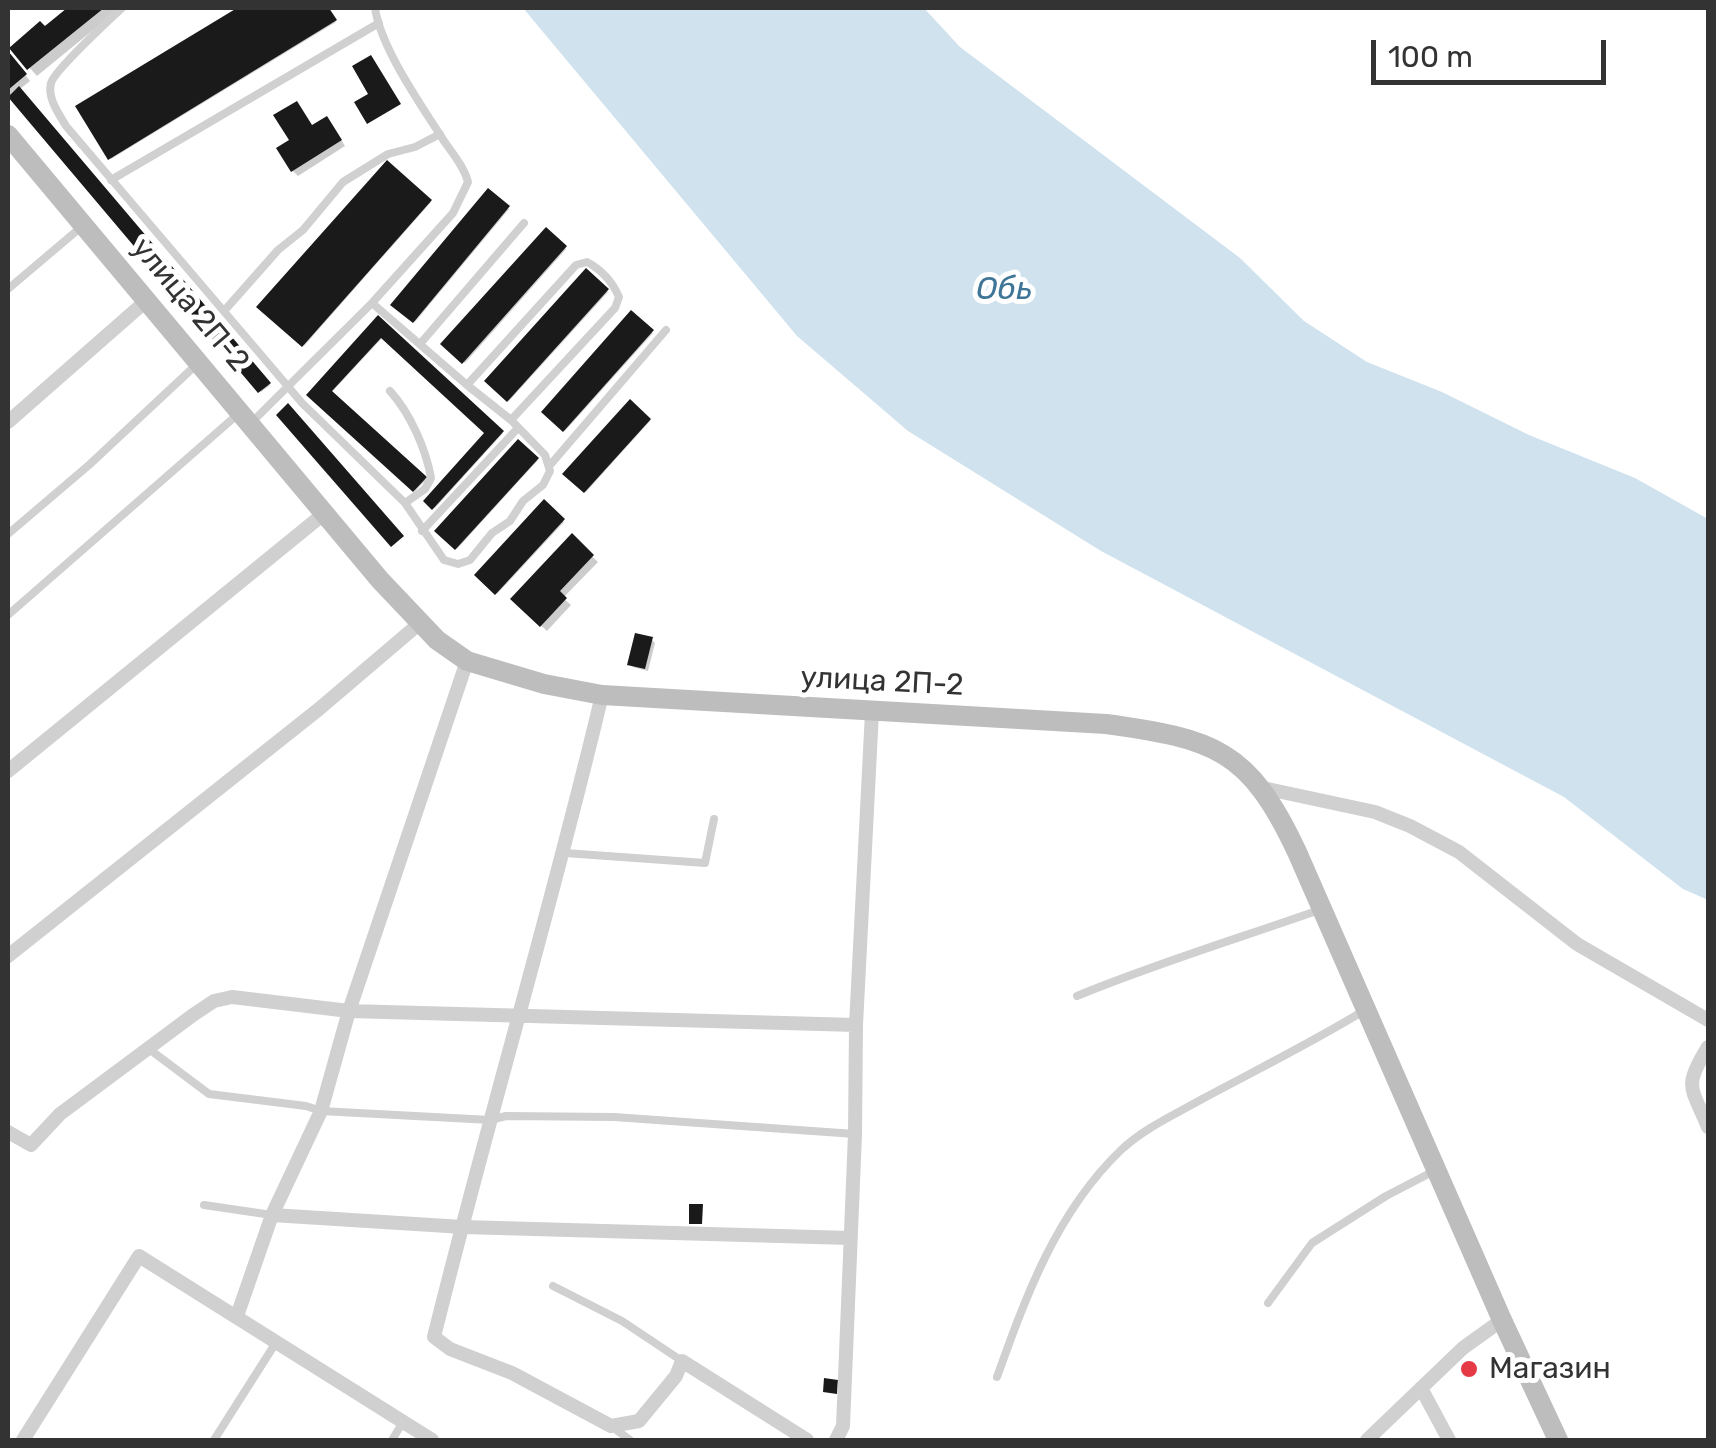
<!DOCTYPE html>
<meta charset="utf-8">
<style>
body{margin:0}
#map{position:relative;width:1716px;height:1448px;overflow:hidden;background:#fff;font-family:Rubik,sans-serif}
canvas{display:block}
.frame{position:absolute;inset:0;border:10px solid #333;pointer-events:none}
.scale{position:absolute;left:1371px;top:40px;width:235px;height:45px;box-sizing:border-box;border:5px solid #333;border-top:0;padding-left:12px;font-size:30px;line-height:35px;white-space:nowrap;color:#333;-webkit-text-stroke:8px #fff;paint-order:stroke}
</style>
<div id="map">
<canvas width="1716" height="1448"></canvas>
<div class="frame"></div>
<div class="scale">100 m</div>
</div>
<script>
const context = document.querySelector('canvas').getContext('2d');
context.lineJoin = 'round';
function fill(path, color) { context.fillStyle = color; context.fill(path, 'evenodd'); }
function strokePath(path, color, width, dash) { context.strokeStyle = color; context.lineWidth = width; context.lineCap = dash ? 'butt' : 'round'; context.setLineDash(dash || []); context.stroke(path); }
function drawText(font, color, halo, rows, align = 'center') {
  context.font = font + ' Rubik,sans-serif'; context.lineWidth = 10; context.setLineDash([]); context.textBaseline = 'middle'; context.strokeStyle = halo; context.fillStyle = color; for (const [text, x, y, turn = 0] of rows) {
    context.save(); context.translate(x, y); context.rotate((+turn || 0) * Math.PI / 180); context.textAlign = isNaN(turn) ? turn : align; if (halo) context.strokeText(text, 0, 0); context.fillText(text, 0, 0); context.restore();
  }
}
fill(new Path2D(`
 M523,8H924L960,47L1240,258L1304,321L1367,362L1442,392L1529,435L1635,478L1708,519V900L1683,889L1564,797L1101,551L908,431L797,336Z`), '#cfe2ee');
fill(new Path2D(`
 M71,8H120L37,76L12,48Z
 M242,8H327L336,22L111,159L79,107Z
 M8,53L30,81L20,89L270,385L261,392L8,93Z
 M332,125L345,146L298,176L292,170L313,128Z
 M387,163L431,202L304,346L260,307Z
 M488,191L509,209L415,322L394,304Z
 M546,230L566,249L465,363L444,344Z
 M586,272L608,292L509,401L487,381Z
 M631,314L653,333L565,431L544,412Z
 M378,319L503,433L435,508L426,501L488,433L383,337L331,393L426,480L415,491L309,395Z
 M630,403L650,421L586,492L566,473Z
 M518,442L538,460L457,549L437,531Z
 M544,503L564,522L497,594L477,575Z
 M572,537L598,562L563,598L571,605L547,631L513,599Z
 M652,640L655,643L648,671L633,667L630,664Z`), '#0003');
fill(new Path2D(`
 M67,8H104L27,70L9,48L40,21L45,26Z
 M237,8H329L337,20L108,160L75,106Z
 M8,51L27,74L8,90Z
 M371,55L401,104L367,124L354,102L368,94L352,66Z
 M19,86L271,383L258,393L8,97Z
 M297,101L312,125L327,116L342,140L291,172L276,148L289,140L273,115Z
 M387,160L432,200L302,347L256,307Z
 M488,188L510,206L413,323L390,305Z
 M546,227L567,246L462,364L440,344Z
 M586,268L609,289L507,402L484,381Z
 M631,310L654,330L563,432L541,412Z
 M378,315L504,431L432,510L423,501L484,433L381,338L332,391L427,477L413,492L306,395Z
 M630,399L651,419L584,493L562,474Z
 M288,403L404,536L391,547L276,415Z
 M518,439L539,458L455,550L434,531Z
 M544,499L565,519L495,595L474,575Z
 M572,533L594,555L560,591L567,598L540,627L510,599Z
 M635,633L653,637L645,669L627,665Z
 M689,1204H703L702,1224H689Z
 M824,1378L838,1380L837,1394L823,1392Z`), '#1a1a1a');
strokePath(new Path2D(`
 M122,8C110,19 54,71 51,83C47,98 59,114 66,126L302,403L405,503L444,560L458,564L470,560L492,533L510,521L523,501L543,485L550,471L545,455L511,420L615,308L619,297C612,281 602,270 587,262L576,265L467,385L372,303
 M111,180L379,23
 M8,289L80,228
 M225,310L278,250L303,230L343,182L388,154L415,147L440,134
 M420,344L524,223
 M467,385L511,420
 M390,391C410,413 426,449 431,478L425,489L405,503
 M251,423L372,303L453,213L468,182C464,167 453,154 444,141C422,106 381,49 375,8
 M551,464L666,330
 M422,531L518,428
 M8,534L89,465L196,365
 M8,615L237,415
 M565,853L705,863L714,819
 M1077,996C1157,963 1240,938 1322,909
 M149,1049L209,1094L306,1106L321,1111L490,1120L506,1116L614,1117L855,1134
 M204,1205L272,1215
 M553,1286L622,1321L682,1361
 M1268,1303L1312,1243L1386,1196L1436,1170
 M997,1377C1026,1296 1056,1213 1120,1151C1144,1128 1176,1114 1204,1098C1258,1069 1313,1042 1365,1010
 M611,1426L630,1440
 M214,1440L275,1344
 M392,1440L403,1422`), '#d0d0d0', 8);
strokePath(new Path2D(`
 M8,422L146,301
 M602,695C551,910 487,1122 434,1337L450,1349L512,1373L611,1426L639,1421L676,1376L682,1361L807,1440
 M8,771L326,512
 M1263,788L1375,812L1410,826L1459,852L1577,944L1708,1020
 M8,956L319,709L420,623
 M1708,1047C1683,1087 1691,1086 1708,1127
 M8,1132L31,1145L60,1114L193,1015L214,1001L232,997L349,1011L856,1025
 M272,1215L463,1227L850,1238
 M237,1316L272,1215L321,1111L349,1011L467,661
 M1421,1388L1449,1440
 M23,1440L139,1256L432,1440
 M836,1440L843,1426L855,1134L856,1025L872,712
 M1367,1440L1463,1348L1502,1320`), '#d0d0d0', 14);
strokePath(new Path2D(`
 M8,135L380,580L437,640L467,661L544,684L602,695L1106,724C1214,739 1249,749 1297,852L1502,1320L1558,1440`), '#bdbdbd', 20);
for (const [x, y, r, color] of [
 [1469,1369,10,"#e63946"]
]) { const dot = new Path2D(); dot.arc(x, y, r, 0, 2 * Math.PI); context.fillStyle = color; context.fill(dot); strokePath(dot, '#fff', 4); }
drawText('30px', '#333', '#fff', [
 ["улица 2П-2",190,305,50],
 ["улица 2П-2",882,682,3]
]);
drawText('30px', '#333', '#fff', [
 ["Магазин",1489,1369]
], 'left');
drawText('italic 32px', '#3f7597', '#fff', [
 ["Обь",1004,290]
]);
</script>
